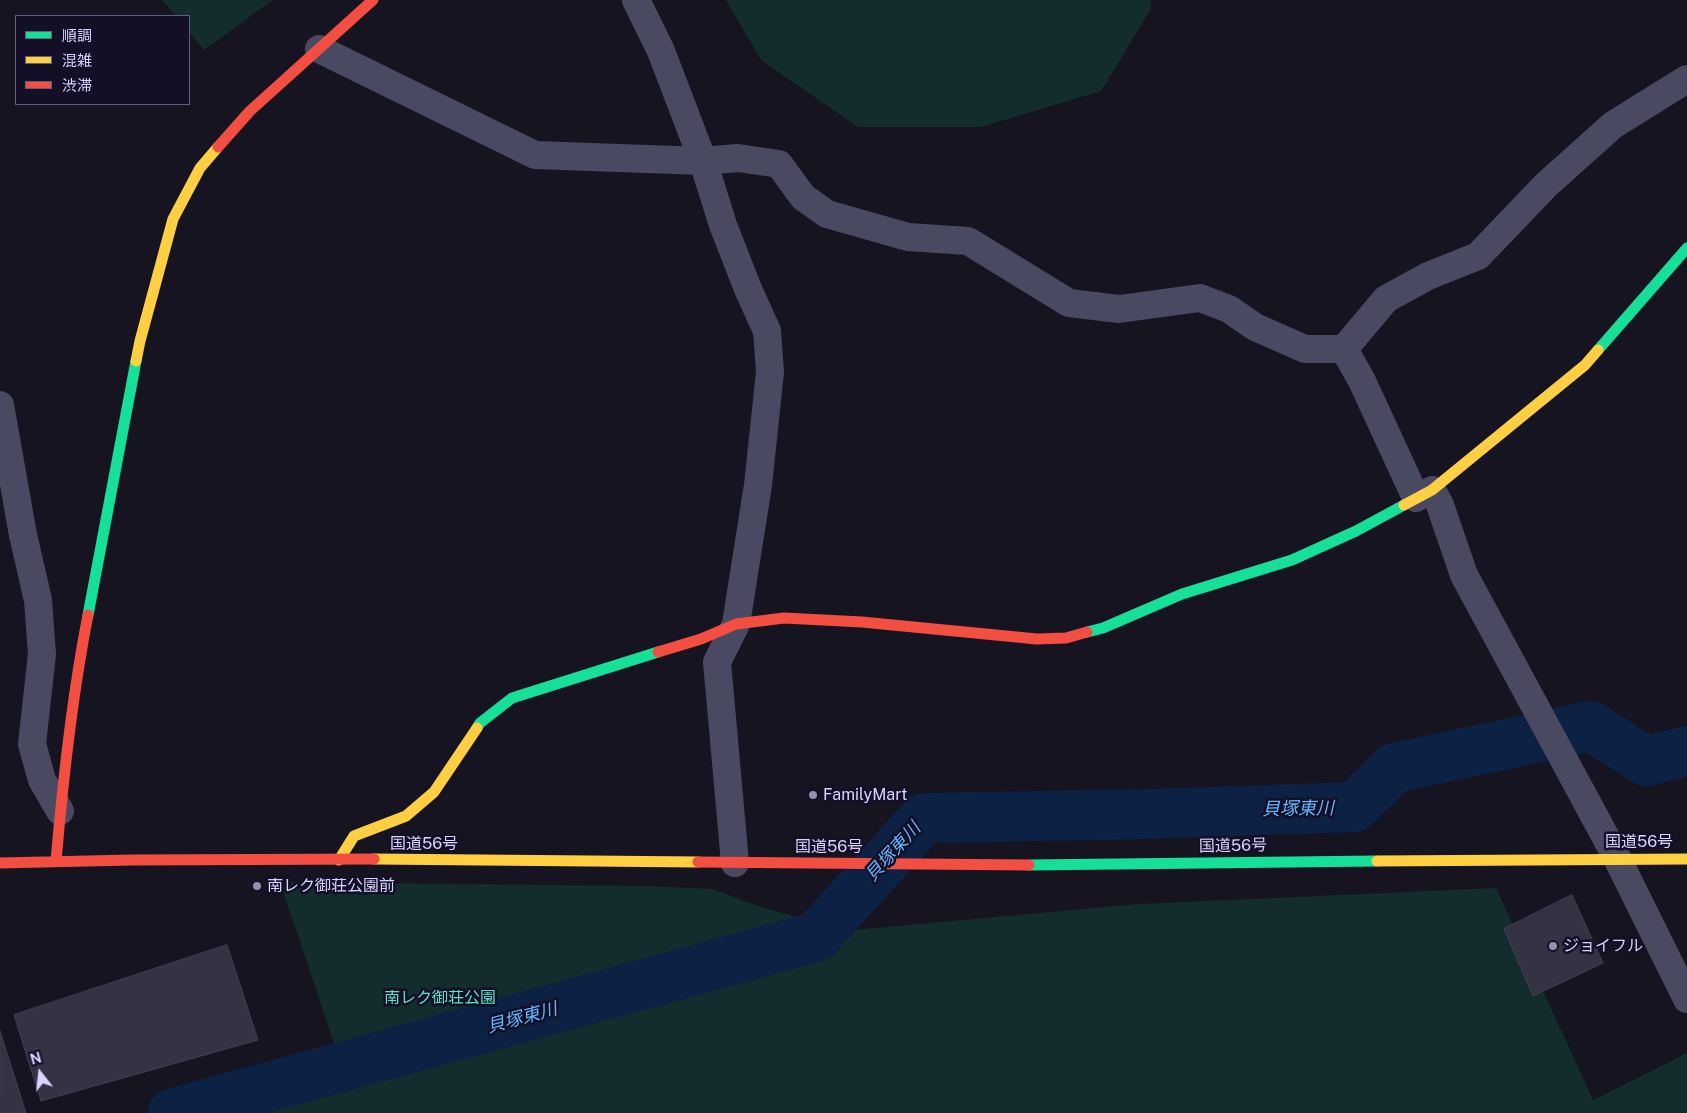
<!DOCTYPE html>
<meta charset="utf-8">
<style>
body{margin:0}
#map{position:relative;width:1687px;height:1113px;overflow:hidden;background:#161421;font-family:"Public Sans","Noto Sans JP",sans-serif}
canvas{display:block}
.legend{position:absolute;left:15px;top:15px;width:175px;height:90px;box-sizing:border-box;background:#130f26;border:1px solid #625e7d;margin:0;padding:6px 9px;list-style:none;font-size:15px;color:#d9d4ff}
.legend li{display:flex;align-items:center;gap:10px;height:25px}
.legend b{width:25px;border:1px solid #625e7d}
.north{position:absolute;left:15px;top:1048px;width:50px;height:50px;-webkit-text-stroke:4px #130f26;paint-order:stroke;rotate:344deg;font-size:14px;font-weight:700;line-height:20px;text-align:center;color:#d9d4ff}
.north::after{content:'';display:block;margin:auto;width:18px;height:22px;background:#d9d4ff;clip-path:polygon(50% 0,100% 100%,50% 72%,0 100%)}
</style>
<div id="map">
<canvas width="1687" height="1113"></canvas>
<ul class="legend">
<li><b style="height:6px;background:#16e098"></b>順調</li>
<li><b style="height:6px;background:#ffcf43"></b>混雑</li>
<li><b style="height:6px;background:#f24e42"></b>渋滞</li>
</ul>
<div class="north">N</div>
</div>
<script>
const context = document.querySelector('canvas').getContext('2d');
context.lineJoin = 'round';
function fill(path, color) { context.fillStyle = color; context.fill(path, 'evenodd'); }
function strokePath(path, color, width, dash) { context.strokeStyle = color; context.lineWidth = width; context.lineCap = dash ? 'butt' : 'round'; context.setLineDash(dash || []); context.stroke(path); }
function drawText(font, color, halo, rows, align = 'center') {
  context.font = font + ' "Public Sans","Noto Sans JP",sans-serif'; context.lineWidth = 5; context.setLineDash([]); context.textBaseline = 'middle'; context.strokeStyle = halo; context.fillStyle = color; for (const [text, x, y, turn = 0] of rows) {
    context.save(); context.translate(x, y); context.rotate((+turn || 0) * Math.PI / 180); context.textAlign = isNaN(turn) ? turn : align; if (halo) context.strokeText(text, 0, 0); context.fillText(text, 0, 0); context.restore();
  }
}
fill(new Path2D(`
 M162,0H273L204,50L189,32V16H176Z
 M726,0H1151V9L1101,91L981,127H858L761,60Z
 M280,882L649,886L713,889L752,904L842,931L1138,904L1496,888L1593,1100L1687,1053V1113H173L342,1067Z`), '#132c2d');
strokePath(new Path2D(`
 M173,1113L816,937L924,818L1151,814L1354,807L1394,768L1591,726L1646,761L1687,751`), '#0d2144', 50);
const building = new Path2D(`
 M1572,895L1603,963L1533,996L1504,929Z
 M227,945L258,1040L41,1101L14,1015Z
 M0,1031L26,1113H0Z`);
fill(building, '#343243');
strokePath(building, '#433f54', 1);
strokePath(new Path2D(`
 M636,0L661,51L703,161L723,225L748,289L767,331L770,372L758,485L736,624L717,662L735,863
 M319,49L535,155L703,161L738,158L779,164L803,197L827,214L908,237L968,241L1069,303L1119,309L1200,298L1229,309L1255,327L1305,349H1344
 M1344,349L1386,299L1428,276L1478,256L1546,185L1613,125L1687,79
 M1344,349L1362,381L1416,498
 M0,405L23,535L38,600L42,654L32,744L42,780L60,811
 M1432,490L1440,505L1464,575L1617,858L1687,999`), '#4a4962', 28);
strokePath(new Path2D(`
 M1598,350L1687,248
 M88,615L136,361
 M1087,632L1103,628L1182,594L1292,560L1356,531L1404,505
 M477,728L480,723L512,698L658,652
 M1029,865L1377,861`), '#16e098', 11);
strokePath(new Path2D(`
 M136,361L140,341L173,219L200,168L218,147
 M1404,505L1432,490L1585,365L1598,350
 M374,859L698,862
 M339,860L354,836L406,816L434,792L477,728
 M1377,861L1687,859`), '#ffcf43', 11);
strokePath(new Path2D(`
 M218,147L250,111L373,0
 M658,652L701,639L736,624L784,618L862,622L1037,639L1066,638L1087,632
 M56,861C63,779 72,696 88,615
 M698,862L1029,865
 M0,863L131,860L374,859`), '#f24e42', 11);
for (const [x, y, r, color] of [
 [813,795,5,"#9591b1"],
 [257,886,5,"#9591b1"],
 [1553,946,5,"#9591b1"]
]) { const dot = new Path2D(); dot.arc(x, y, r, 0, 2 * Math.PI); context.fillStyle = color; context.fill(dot); strokePath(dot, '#130f26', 2); }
drawText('16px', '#d9d4ff', '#130f26', [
 ["FamilyMart",823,795],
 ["南レク御荘公園前",267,886],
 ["ジョイフル",1563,946]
], 'left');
drawText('16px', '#d9d4ff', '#130f26', [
 ["国道56号",1639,842],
 ["国道56号",424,844],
 ["国道56号",1233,846,-1],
 ["国道56号",829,847]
]);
drawText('16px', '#5fe0c0', '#130f26', [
 ["南レク御荘公園",440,998]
]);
drawText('italic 18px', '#62b6ff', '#130f26', [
 ["貝塚東川",1298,809,-1],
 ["貝塚東川",893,852,-48],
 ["貝塚東川",522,1018,-15]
]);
</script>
